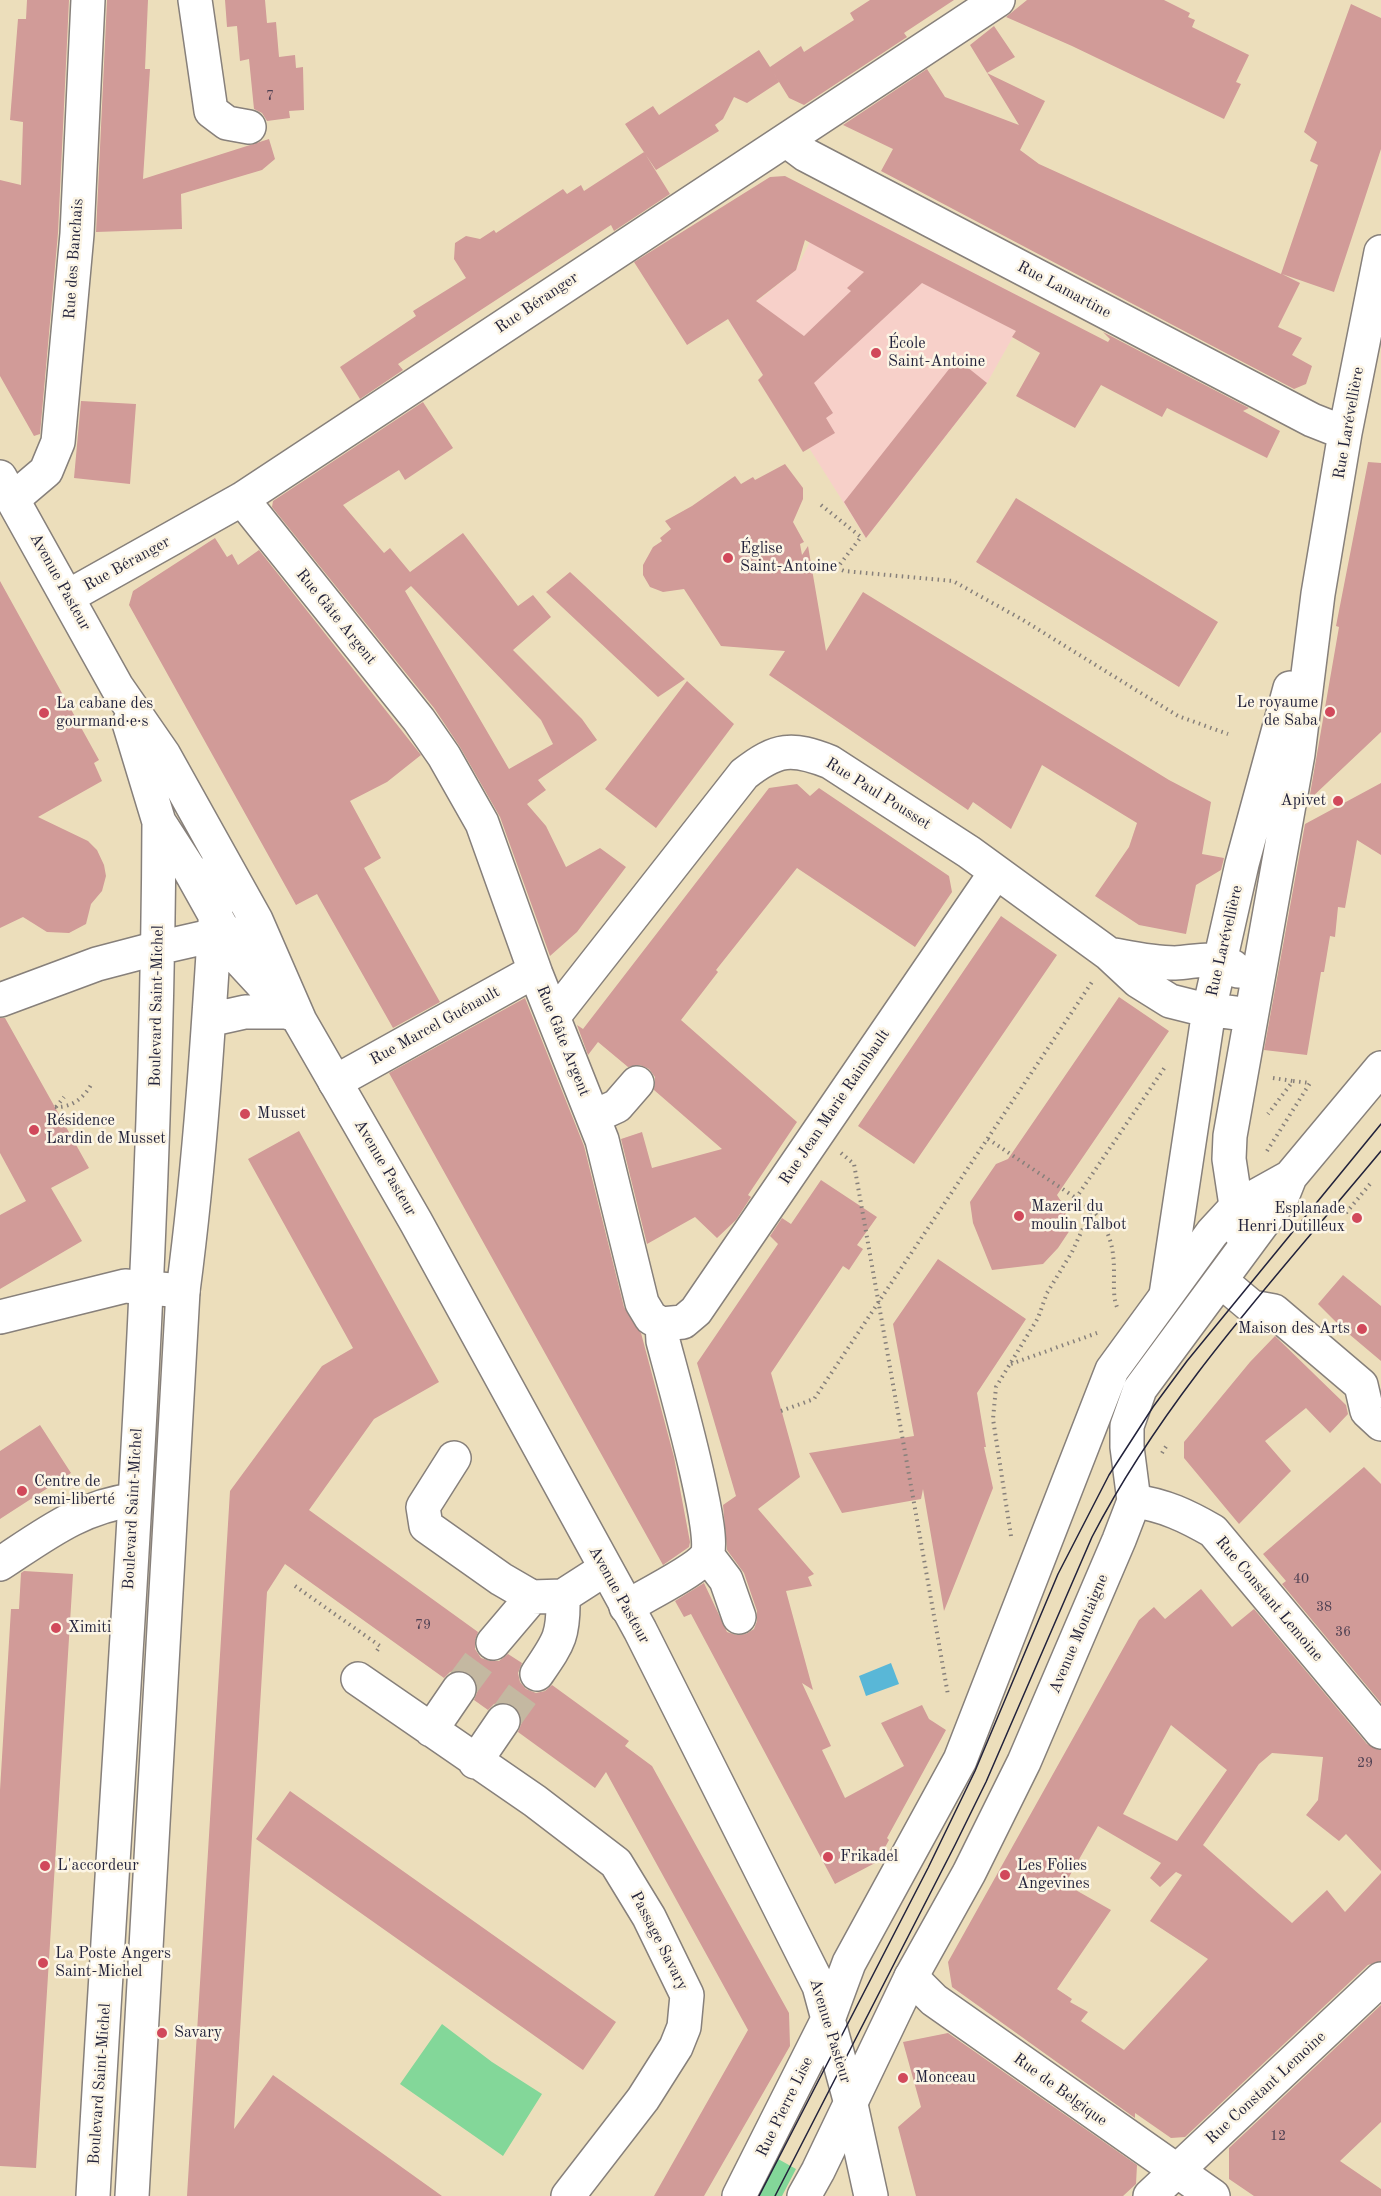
<!DOCTYPE html>
<meta charset="utf-8">
<style>
body{margin:0}
canvas{display:block;background:#ecdebb}
</style>
<canvas width="1381" height="2196"></canvas>
<script>
const context = document.querySelector('canvas').getContext('2d');
context.lineJoin = 'round';
function fill(path, color) { context.fillStyle = color; context.fill(path, 'evenodd'); }
function strokePath(path, color, width, dash) { context.strokeStyle = color; context.lineWidth = width; context.lineCap = dash ? 'butt' : 'round'; context.setLineDash(dash || []); context.stroke(path); }
function drawText(font, color, halo, rows, align = 'center') {
  context.font = font + ' "Old Standard TT",serif'; context.lineWidth = 5; context.setLineDash([]); context.textBaseline = 'middle'; context.strokeStyle = halo; context.fillStyle = color; for (const [text, x, y, turn = 0] of rows) {
    context.save(); context.translate(x, y); context.rotate((+turn || 0) * Math.PI / 180); context.textAlign = isNaN(turn) ? turn : align; if (halo) context.strokeText(text, 0, 0); context.fillText(text, 0, 0); context.restore();
  }
}
fill(new Path2D(`
 M831,199L1032,303L987,383L866,538L730,323L796,270Z`), '#f7d0c9');
fill(new Path2D(`
 M442,2024L492,2062L542,2094L503,2156L400,2084Z
 M771,2155L796,2169L782,2196H752Z`), '#83d799');
fill(new Path2D(`
 M891,1663L899,1684L866,1696L859,1676Z`), '#59b7d7');
fill(new Path2D(`
 M27,0H69L58,233L40,434L34,436L0,376V180L21,185L23,122L10,120L18,19H26Z
 M107,0H148L145,69H150L143,179L269,139L275,159L262,170L181,194L182,229L96,232Z
 M225,0H265L267,23L276,22L279,57L295,55L296,68L303,67L304,110L289,111L290,118L267,121L262,113L254,109L249,59L240,61L237,26L227,27Z
 M870,0H954L904,33L907,37L804,105L789,98L771,69L779,82L747,103L734,97L723,119L715,125L719,131L656,170L625,124L653,106L659,115L759,50L770,67L801,46L804,52L854,20L850,13Z
 M1027,0H1164L1190,13L1188,17L1195,20L1192,27L1249,55L1236,82L1241,84L1224,119L1072,46L1006,17Z
 M1351,4L1381,18V149L1334,292L1282,274L1300,283L1278,327L1302,338L1292,355L1312,366L1306,384L1294,389L881,171L893,149L843,125L927,69L945,97L1019,125L970,45L994,26L1015,57L987,73L1045,101L1020,150L1039,164L1281,274L1318,165L1310,161L1317,142L1304,132Z
 M644,152L670,194L614,231L611,225L398,364L403,370L360,399L340,367L416,316L413,311L466,278L454,259L455,243L466,236L480,239L494,230L496,233L563,189L567,194L581,185L584,191Z
 M785,176L1108,342L1110,339L1103,332L1249,408L1243,411L1280,431L1267,458L1167,408L1162,417L1101,385L1075,428L1016,396L1040,353L1012,337L1016,331L922,283L814,383L833,413L826,418L835,433L803,452L758,380L763,375L728,319L687,345L634,262L770,177ZM805,240L864,272L847,288L851,291L804,336L756,301L796,270Z
 M957,359L987,383L866,538L844,502Z
 M81,401L136,404L130,484L74,478Z
 M423,402L453,448L405,480L399,470L343,505L384,553L390,548L410,572L463,533L518,606L533,595L551,617L513,650L582,719L597,740L538,780L546,790L527,804L546,826L566,867L600,848L626,867L577,932L550,956L500,817L460,747L434,708L272,507L273,501ZM411,586L541,720L553,744L509,769L405,591Z
 M1368,462L1381,463V732L1309,800L1339,627L1336,626Z
 M785,464L803,488V499L793,522L804,542L800,544L802,555L808,546L826,651L863,592L1169,780L1211,802L1202,854L1224,858L1221,870L1196,885L1186,934L1139,925L1095,896L1129,847L1137,823L1042,765L1011,829L973,802L968,810L769,675L785,651L721,646L684,589L663,592L650,587L643,575V565L653,547L662,541L660,538L671,529L665,521L692,506L735,476L741,484L753,477L755,480Z
 M1016,498L1218,622L1179,687L976,562Z
 M215,538L227,557L232,554L238,565L259,550L421,755L387,782L350,801L381,858L364,868L440,1002L393,1028L317,894L296,905L129,605L133,591Z
 M570,572L672,667L685,679L658,697L546,592Z
 M0,581L99,760L94,763L102,781L38,817L88,841L97,850L104,865L106,876L102,891L91,904L86,924L69,933L47,932L23,917L0,928Z
 M687,681L734,724L656,828L605,789Z
 M1381,783V855L1357,840L1345,908L1338,907L1335,937L1330,936L1324,972H1321L1307,1055L1264,1050L1305,824Z
 M797,784L810,796L819,788L949,876L952,892L915,947L797,868L716,970L718,972L681,1020L797,1122L748,1195L751,1197L736,1220L717,1238L695,1217L647,1244L621,1139L642,1132L652,1168L722,1149L654,1090L655,1077L649,1069L640,1065L628,1067L598,1042L588,1055L577,1025L583,1029L769,788Z
 M1001,916L1057,955L914,1164L858,1126Z
 M1119,997L1169,1031L1057,1195L1066,1209L1064,1226L1070,1230L1058,1248L1043,1264L992,1270L973,1223L970,1202L996,1164L1008,1159Z
 M525,998L584,1146L624,1307L641,1333L674,1457L690,1542L689,1547L663,1565L389,1073Z
 M0,1018H5L89,1168L51,1188L82,1241L0,1289V1215L26,1201L0,1153Z
 M299,1131L439,1382L374,1419L309,1510L478,1632L475,1640V1649L481,1658L490,1661H499L508,1654L522,1663L518,1673L520,1682L526,1689L536,1693L545,1691L552,1685L629,1741L625,1746L652,1766L789,2013L790,2046L704,2196H654L748,2030L606,1772L595,1788L518,1732L522,1722L520,1712L514,1706L504,1702L494,1704L488,1710L474,1700L478,1690L476,1681L470,1674L460,1670L450,1672L444,1678L285,1564L267,1592L234,2129L273,2075L442,2196H187L230,1491L322,1366L353,1348L248,1159Z
 M821,1180L877,1217L857,1245L863,1249L849,1270L843,1266L771,1373L800,1477L758,1509L814,1574L808,1577L812,1586L786,1591L813,1690L802,1683L831,1746L822,1750L845,1798L904,1766L881,1723L922,1705L929,1719L946,1730L887,1838L889,1840L877,1862L835,1884L691,1614L684,1617L675,1601L704,1583L727,1632L736,1635L746,1634L754,1629L757,1621V1611L744,1573L727,1550L723,1505L736,1496L697,1363L778,1244L770,1236L782,1218L791,1224Z
 M938,1259L1026,1319L977,1393L986,1447H984L993,1488L944,1611L923,1489L921,1499L842,1513L809,1453L914,1436L893,1324Z
 M1343,1275L1381,1306V1361L1343,1329L1318,1304Z
 M1275,1336L1346,1405L1348,1414L1330,1433L1306,1408L1265,1441L1291,1471L1239,1524L1184,1458V1442L1250,1362Z
 M40,1425L71,1473L0,1519V1451Z
 M1364,1467L1381,1484V1703L1282,1584L1286,1581L1263,1554Z
 M24,1571L73,1574L36,2168L0,2166V1790L11,1609H19L21,1573Z
 M1201,1589L1232,1627L1254,1609L1367,1744L1381,1750V1871L1346,1834L1339,1841L1306,1815L1318,1800L1323,1757L1272,1753L1259,1764L1203,1845L1292,1923L1327,1890L1345,1912L1381,1873V1961L1368,1965L1185,2137L1171,2138L1135,2113V2118L952,1987L948,1962L1139,1620L1154,1607L1165,1619ZM1171,1725L1227,1770L1177,1841L1123,1814ZM1098,1826L1161,1863L1150,1878L1160,1887L1176,1872L1182,1875L1150,1921L1208,1959L1124,2050L1081,2021L1088,2012L1070,2002L1072,1999L1057,1989L1111,1910L1065,1884Z
 M290,1791L616,2022L583,2070L256,1839Z
 M1381,2005V2122L1340,2161L1381,2189V2196H1254L1229,2179V2148Z
 M948,2033L1137,2165L1136,2184L1123,2196H916L898,2127L921,2107L903,2042Z`), '#d19b98');
strokePath(new Path2D(`
 M459,1689L493,1643
 M503,1721L537,1674`), '#c4b8a1', 33, [33, 16]);
const minor = new Path2D(`
 M195,0L211,111L227,123L249,127
 M786,140L806,155L1312,420L1345,433
 M13,499L46,471L58,442L77,234L88,0
 M242,499L419,720L444,756L482,823L536,974L602,1140L642,1303L651,1318L662,1324L663,1341C671,1372 718,1536 707,1555C699,1569 643,1597 626,1607
 M69,596L242,499L998,0
 M1109,954C1131,958 1152,963 1175,963C1198,962 1219,953 1238,971
 M0,1000L97,964L158,948
 M554,1016L744,774C777,748 792,747 830,762L969,852L1109,954L1138,981L1170,1001L1198,1008L1251,1015
 M335,1082L522,978L536,974
 M593,1117L617,1106L637,1083
 M1240,1232L1229,1159L1230,1136L1298,754L1318,594L1345,433L1381,252
 M1221,1281L1252,1307L1274,1311L1361,1385L1367,1411L1381,1424
 M1166,1295L1209,1010L1242,864L1290,688
 M0,1317L125,1286L183,1291
 M662,1324L683,1322L696,1311L996,872
 M454,1458L423,1507L426,1526L501,1579L532,1597
 M1134,1501C1164,1505 1187,1516 1213,1531L1381,1732
 M707,1555L726,1580L739,1617
 M0,1564C43,1536 81,1506 134,1500
 M563,1596L605,1569
 M493,1643L532,1597L563,1596C564,1636 559,1642 537,1674
 M358,1679L535,1801L616,1863L649,1917L687,1995L684,2027L676,2047L643,2099L568,2196
 M431,1730L459,1689
 M475,1762L503,1721
 M911,1977L934,2000L1213,2196
 M850,2100L871,2196
 M1150,2196L1381,1979`);
const major = new Path2D(`
 M0,477L117,687L164,755L256,920L300,1021L416,1222L640,1630L819,1986L850,2100
 M129,723L159,822L188,867L240,960L289,1013
 M158,948L224,933L236,934
 M209,1020L245,1012H288
 M93,2196C118,1738 157,1281 159,822
 M132,2196L183,1291C202,1147 210,1003 219,858
 M739,2196L829,2017L849,1963L960,1760L1112,1370L1212,1233L1236,1207L1290,1177
 M804,2196L818,2171L911,1977L969,1873L1024,1762L1119,1540L1134,1501L1127,1447V1426L1140,1389L1282,1197L1290,1177L1381,1068`);
strokePath(minor, '#87807b', 36);
strokePath(major, '#87807b', 36);
strokePath(new Path2D(`
 M821,505L861,537L837,568L844,571L953,581L1023,620L1178,716L1228,734
 M1273,1078L1293,1081
 M55,1107C72,1108 85,1097 92,1083
 M56,1107L64,1097
 M988,1139L1076,1198
 M1267,1151L1310,1083L1293,1081L1268,1114
 M841,1153L854,1164L948,1695
 M1092,1209C1110,1231 1114,1246 1114,1274C1114,1285 1113,1297 1117,1307
 M1346,1213L1370,1184
 M1011,1364L1097,1333
 M781,1411L814,1399L1092,982
 M1162,1453L1167,1445
 M1011,1536L993,1419L996,1387L1038,1318L1047,1293L1072,1252L1092,1209L1076,1198L1165,1067
 M295,1586L380,1646L375,1654`), '#87807b', 4, [1.5, 4.5]);
strokePath(minor, '#fff', 33);
strokePath(major, '#fff', 33);
strokePath(new Path2D(`
 M759,2196L928,1868L975,1771L1058,1574L1109,1475L1153,1407L1187,1361L1381,1124
 M775,2196L955,1845L986,1782L1092,1537C1166,1394 1279,1274 1381,1151`), '#22223b', 1.5);
for (const [x, y, r, color] of [
 [876,353,6,"#d1495b"],
 [728,558,6,"#d1495b"],
 [1330,712,6,"#d1495b"],
 [44,713,6,"#d1495b"],
 [1338,801,6,"#d1495b"],
 [245,1114,6,"#d1495b"],
 [34,1130,6,"#d1495b"],
 [1019,1216,6,"#d1495b"],
 [1357,1218,6,"#d1495b"],
 [1362,1329,6,"#d1495b"],
 [22,1491,6,"#d1495b"],
 [56,1628,6,"#d1495b"],
 [828,1857,6,"#d1495b"],
 [45,1866,6,"#d1495b"],
 [1005,1875,6,"#d1495b"],
 [43,1963,6,"#d1495b"],
 [162,2033,6,"#d1495b"],
 [903,2078,6,"#d1495b"]
]) { const dot = new Path2D(); dot.arc(x, y, r, 0, 2 * Math.PI); context.fillStyle = color; context.fill(dot); strokePath(dot, '#fcf5e5', 2); }
drawText('14px', '#4e4052', null, [
 ["7",270,96],
 ["40",1301,1579],
 ["38",1324,1607],
 ["79",423,1625],
 ["36",1343,1632],
 ["29",1365,1763],
 ["12",1278,2136]
]);
drawText('16px', '#22223b', '#fcf5e5', [
 ["Rue des Banchais",74,259,-86],
 ["Rue Lamartine",1064,290,28],
 ["Rue Béranger",537,303,-34],
 ["Rue Larévellière",1349,423,-80],
 ["Rue Béranger",127,564,-29],
 ["Avenue Pasteur",60,582,61],
 ["Rue Gâte Argent",336,617,51],
 ["Rue Paul Pousset",878,794,32],
 ["Rue Larévellière",1225,941,-77],
 ["Boulevard Saint-Michel",157,1006,-89],
 ["Rue Marcel Guénault",435,1026,-29],
 ["Rue Gâte Argent",563,1041,68],
 ["Rue Jean Marie Raimbault",835,1107,-56],
 ["Avenue Pasteur",385,1168,60],
 ["Boulevard Saint-Michel",133,1509,-87],
 ["Avenue Pasteur",619,1595,61],
 ["Rue Constant Lemoine",1269,1599,50],
 ["Avenue Montaigne",1079,1634,-67],
 ["Passage Savary",659,1941,63],
 ["Avenue Pasteur",830,2031,73],
 ["Boulevard Saint-Michel",100,2084,-86],
 ["Rue Constant Lemoine",1266,2088,-43],
 ["Rue de Belgique",1060,2090,36],
 ["Rue Pierre Lise",785,2107,-64]
]);
drawText('16px', '#22223b', '#fcf5e5', [
 ["École",888,344],
 ["Saint-Antoine",888,362],
 ["Église",740,549],
 ["Saint-Antoine",740,567],
 ["Le royaume",1318,703,"right"],
 ["de Saba",1318,721,"right"],
 ["La cabane des",56,704],
 ["gourmand·e·s",56,722],
 ["Apivet",1326,801,"right"],
 ["Musset",257,1114],
 ["Résidence",46,1121],
 ["Lardin de Musset",46,1139],
 ["Mazeril du",1031,1207],
 ["moulin Talbot",1031,1225],
 ["Esplanade",1345,1209,"right"],
 ["Henri Dutilleux",1345,1227,"right"],
 ["Maison des Arts",1350,1329,"right"],
 ["Centre de",34,1482],
 ["semi-liberté",34,1500],
 ["Ximiti",68,1628],
 ["Frikadel",840,1857],
 ["L'accordeur",57,1866],
 ["Les Folies",1017,1866],
 ["Angevines",1017,1884],
 ["La Poste Angers",55,1954],
 ["Saint-Michel",55,1972],
 ["Savary",174,2033],
 ["Monceau",915,2078]
], 'left');
</script>
